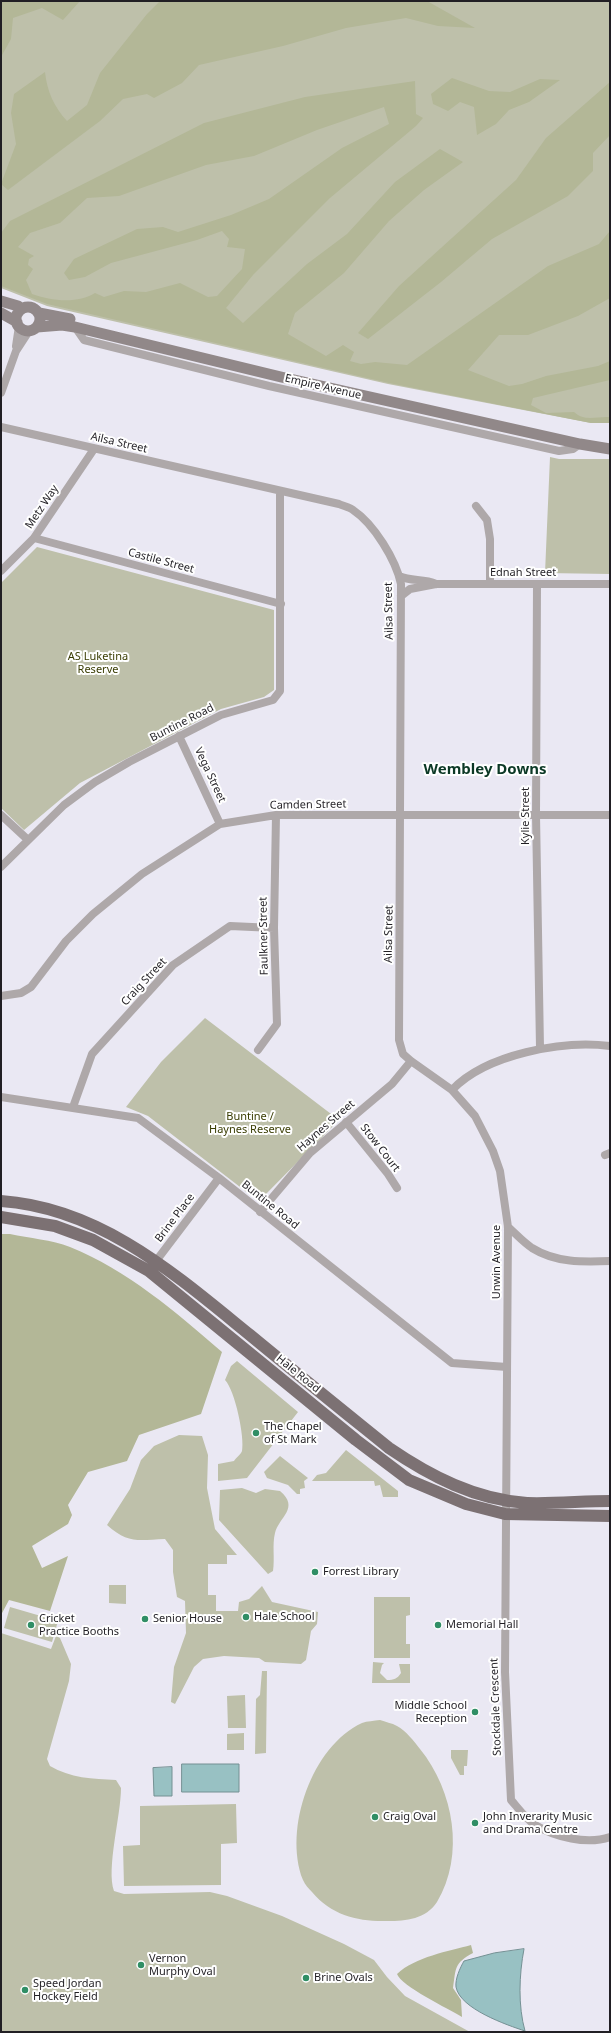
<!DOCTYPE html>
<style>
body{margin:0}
#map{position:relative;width:611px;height:2033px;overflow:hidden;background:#eae8f3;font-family:"Noto Sans",sans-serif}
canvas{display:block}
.frame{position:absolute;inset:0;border:2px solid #211f24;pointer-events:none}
</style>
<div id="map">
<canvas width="611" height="2033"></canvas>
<div class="frame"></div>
</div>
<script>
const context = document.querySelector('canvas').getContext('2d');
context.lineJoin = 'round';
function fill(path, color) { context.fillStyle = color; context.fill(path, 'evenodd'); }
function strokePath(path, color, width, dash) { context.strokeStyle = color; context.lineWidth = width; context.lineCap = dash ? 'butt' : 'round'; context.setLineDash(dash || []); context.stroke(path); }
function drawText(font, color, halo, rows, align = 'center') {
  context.font = font + ' "Noto Sans",sans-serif'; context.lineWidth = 4; context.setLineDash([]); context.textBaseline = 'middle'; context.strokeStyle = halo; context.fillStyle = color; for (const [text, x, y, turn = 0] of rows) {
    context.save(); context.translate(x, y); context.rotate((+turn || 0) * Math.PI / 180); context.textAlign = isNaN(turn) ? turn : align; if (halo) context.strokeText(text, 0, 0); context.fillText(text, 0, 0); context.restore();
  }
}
fill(new Path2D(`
 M1,1H610V423H591L388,384L47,306L1,288Z
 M550,457L559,459H610V574L545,573Z
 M37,547L274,610V690L264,697L221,709L80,783L24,830L1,808V583Z
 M205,1018L339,1120L266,1194L253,1197L148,1116L126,1107L161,1062Z
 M237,1361L298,1412L247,1478L218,1481V1464L234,1461C236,1458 241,1454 242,1451C245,1438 235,1390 225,1380L231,1366Z
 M179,1435L202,1436L208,1455L207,1488L215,1529L237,1555H227V1564H208V1595H216V1611H238L239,1602L249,1599L262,1586L272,1602L318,1612L317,1624L311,1631L306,1660L301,1664L265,1662L259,1658L224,1656L203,1659L194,1667L175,1704L171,1702L174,1667L186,1633L185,1601L177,1597L173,1572V1550L165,1539C138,1540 128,1544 107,1525L130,1489L141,1460L154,1446Z
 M346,1450L398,1491V1497H383L380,1485L375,1486L374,1481H312L317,1475L326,1473Z
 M280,1456L308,1478L304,1481L305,1488L300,1489V1494H297L288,1485L267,1478L264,1472Z
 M242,1488L256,1493L265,1489L280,1491C300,1508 279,1517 275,1533C272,1545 275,1558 273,1571L268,1574L219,1520L220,1490Z
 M109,1585H126V1604L109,1603Z
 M374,1597H410V1615L406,1616V1644H410V1658H374Z
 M10,1607L58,1621L52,1642L4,1628Z
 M1,1633L51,1649L56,1636L60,1638L71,1664L69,1681L47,1759L50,1766C70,1778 93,1779 116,1780L121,1788C121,1815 106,1869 114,1891L124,1894L210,1892L227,1896L282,1916L344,1944L374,1960L387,1977L405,1996L470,2032H1Z
 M373,1662L384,1663L382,1665L380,1673L387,1680C394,1680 397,1679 401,1673L399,1664H410V1683H372Z
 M262,1671H267L266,1753L255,1754L256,1699L260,1695Z
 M245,1695L246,1728H228L227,1696Z
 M380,1720C385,1722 392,1723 397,1726C406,1731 414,1741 420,1749C454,1791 465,1855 437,1902C426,1919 406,1921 388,1921C360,1922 332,1916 312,1892C309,1889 305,1885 303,1880C283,1829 312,1746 362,1723C367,1721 374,1721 380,1720Z
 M244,1733V1750H227V1734Z
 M451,1750H468L467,1766H464V1775H460L451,1758Z
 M236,1804L237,1843L221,1844V1885L124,1886L123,1846L140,1845V1806Z`), '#bec0aa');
fill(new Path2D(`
 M1,1H80L63,20L42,8L13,18L11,39L1,57Z
 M160,1H427L475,28L438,26L406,18L346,28L283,46L199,65L182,83L154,98L147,94L123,99L100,121L8,190L1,184L16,144L11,113L14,94L45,72C47,91 54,107 67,121L87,105L100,73L147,14Z
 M452,78L489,91L510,92L540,79L560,80L529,102L509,110L496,124L477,135L474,107L460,102L448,111L433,104L431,94Z
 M415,81L416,114L423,118L416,126L330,198L253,275L226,308L243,323L307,264L347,234L395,182L440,149L463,162L424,190L389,221L344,273L295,313L288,334L326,356L343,345L354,352L350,361L361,364L375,362L407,365L548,266L599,244L610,231V298L578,316L528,335H499L468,370L509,386L522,384L546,376L598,366L610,361V380L533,398L531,405L546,413L574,412C585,422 596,416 610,417V423H591L389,383L47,304L1,286V233L10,221L204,123L305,97ZM384,107L389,124L342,148L269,199L231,215L178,232L163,227L137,229L74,259L64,273L69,280L85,277L111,263L197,240L222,231L229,239L227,247L245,249L242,269L217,296L208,297L180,283L146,292L124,291L104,297L95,293C78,304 51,301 32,294L26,280L33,269L28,265L29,259L34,256L18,247L30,233L60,223L87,198L119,196L206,165L254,156L317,130Z
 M610,82V135L593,153V171L568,196L492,239L441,282L368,339L358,333L399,286L516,180L546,138Z
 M1,1234H10C29,1238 52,1240 70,1247C127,1270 176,1312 222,1352L201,1414L139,1435L127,1461L88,1472L68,1505L72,1515L68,1524L32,1546L42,1568L68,1556L50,1611L9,1600L1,1615Z
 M471,1945L473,1953C454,1963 456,1968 453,1988L461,2000L462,2017C449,2009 401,1986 397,1974C415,1957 449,1951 471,1945Z`), '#b3b797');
const water = new Path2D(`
 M182,1764H239V1792H182Z
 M172,1767V1796H154L153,1768Z
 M524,1949C519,1975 518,2006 525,2031C507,2025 460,2009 456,1987C455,1979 460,1968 464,1961L494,1953Z`);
fill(water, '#98c1c3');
strokePath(water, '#749093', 1);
strokePath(new Path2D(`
 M75,327L84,340L269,386L559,451L573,449L580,444
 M16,346L19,326
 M1,393L16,351L29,331
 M1,427L339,504C343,506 350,507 353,510C374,524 396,560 401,584L399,1040L403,1054L411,1061L452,1090L475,1116L493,1151L500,1171L508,1227L505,1672L511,1800C518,1808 526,1819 535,1825C555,1837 587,1845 610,1837
 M476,506L487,520L490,539V584
 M34,538L281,604
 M1,571L34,538L94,449
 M399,576C412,582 423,578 436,584
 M537,584L536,815L540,1048
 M401,596L410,589L436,584H610
 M179,736L220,824
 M1,815L27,839
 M1,867L64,805L95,782L129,762L221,715L273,700L280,691V491
 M1,996L21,993L31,987L66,941L93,914L142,874L220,824L276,815H610
 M258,1050L277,1024L274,928L276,815
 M452,1090C486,1054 563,1040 610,1046
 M1,1097L138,1118L219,1178L452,1363L507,1367
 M73,1107L92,1054L173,965L230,926L274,928
 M346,1122L388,1174L397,1188
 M605,1155L610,1153
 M260,1212L310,1153L392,1084L411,1061
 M508,1227C516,1234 523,1242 532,1248C556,1263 583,1262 610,1261
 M153,1265L219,1178`), '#aea8a9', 8);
strokePath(new Path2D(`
 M1,301L18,306L21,309
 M16 319a12 12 0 1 1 24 0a12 12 0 1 1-24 0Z
 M1,313L17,322
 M39,313L70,319
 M37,327L62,325L75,327L281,377L580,444L610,449`), '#918889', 11);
strokePath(new Path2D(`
 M1,1201C101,1208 176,1275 250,1335C296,1373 342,1410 389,1448C430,1476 476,1500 527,1503C554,1504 583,1501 610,1501
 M1,1217L55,1226L93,1240L149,1271L356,1440L409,1480L466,1504L505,1514L610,1516`), '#7c7173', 12);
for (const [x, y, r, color] of [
 [256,1433,4,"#308e65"],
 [315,1572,4,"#308e65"],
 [246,1617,4,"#308e65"],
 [145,1619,4,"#308e65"],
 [31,1625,4,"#308e65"],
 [438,1625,4,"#308e65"],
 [475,1712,4,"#308e65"],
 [375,1817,4,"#308e65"],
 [475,1823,4,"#308e65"],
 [141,1965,4,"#308e65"],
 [306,1978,4,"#308e65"],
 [25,1990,4,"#308e65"]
]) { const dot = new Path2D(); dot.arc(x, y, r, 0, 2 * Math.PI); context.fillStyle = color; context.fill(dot); strokePath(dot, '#fff', 1.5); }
drawText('11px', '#211f24', '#fff', [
 ["Empire Avenue",323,387,13],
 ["Ailsa Street",119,443,13],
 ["Metz Way",42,507,-56],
 ["Castile Street",161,561,15],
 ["Ednah Street",523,573],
 ["Ailsa Street",389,611,-91],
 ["Buntine Road",182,723,-27],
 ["Vega Street",210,775,65],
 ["Camden Street",308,805,-1],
 ["Kylie Street",526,816,-90],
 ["Ailsa Street",389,934,-89],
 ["Faulkner Street",264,936,-91],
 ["Craig Street",144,982,-47],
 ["Haynes Street",326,1126,-41],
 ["Stow Court",380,1148,52],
 ["Buntine Road",270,1205,39],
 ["Brine Place",175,1218,-53],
 ["Unwin Avenue",497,1262,-90],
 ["Hale Road",298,1374,39],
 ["Stockdale Crescent",496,1707,-92]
]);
drawText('11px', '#3a3d03', '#fff', [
 ["AS Luketina",98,657],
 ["Reserve",98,670],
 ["Buntine /",250,1117],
 ["Haynes Reserve",250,1130]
]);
drawText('11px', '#211f24', '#fff', [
 ["The Chapel",264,1427],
 ["of St Mark",264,1440],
 ["Forrest Library",323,1572],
 ["Hale School",254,1617],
 ["Cricket",39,1619],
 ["Practice Booths",39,1632],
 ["Senior House",153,1619],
 ["Memorial Hall",446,1625],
 ["Middle School",467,1706,"right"],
 ["Reception",467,1719,"right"],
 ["Craig Oval",383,1817],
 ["John Inverarity Music",483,1817],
 ["and Drama Centre",483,1830],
 ["Vernon",149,1959],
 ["Murphy Oval",149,1972],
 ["Brine Ovals",314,1978],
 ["Speed Jordan",33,1984],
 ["Hockey Field",33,1997]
], 'left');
drawText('bold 15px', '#0c3926', '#fff', [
 ["Wembley Downs",485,770]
]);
</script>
